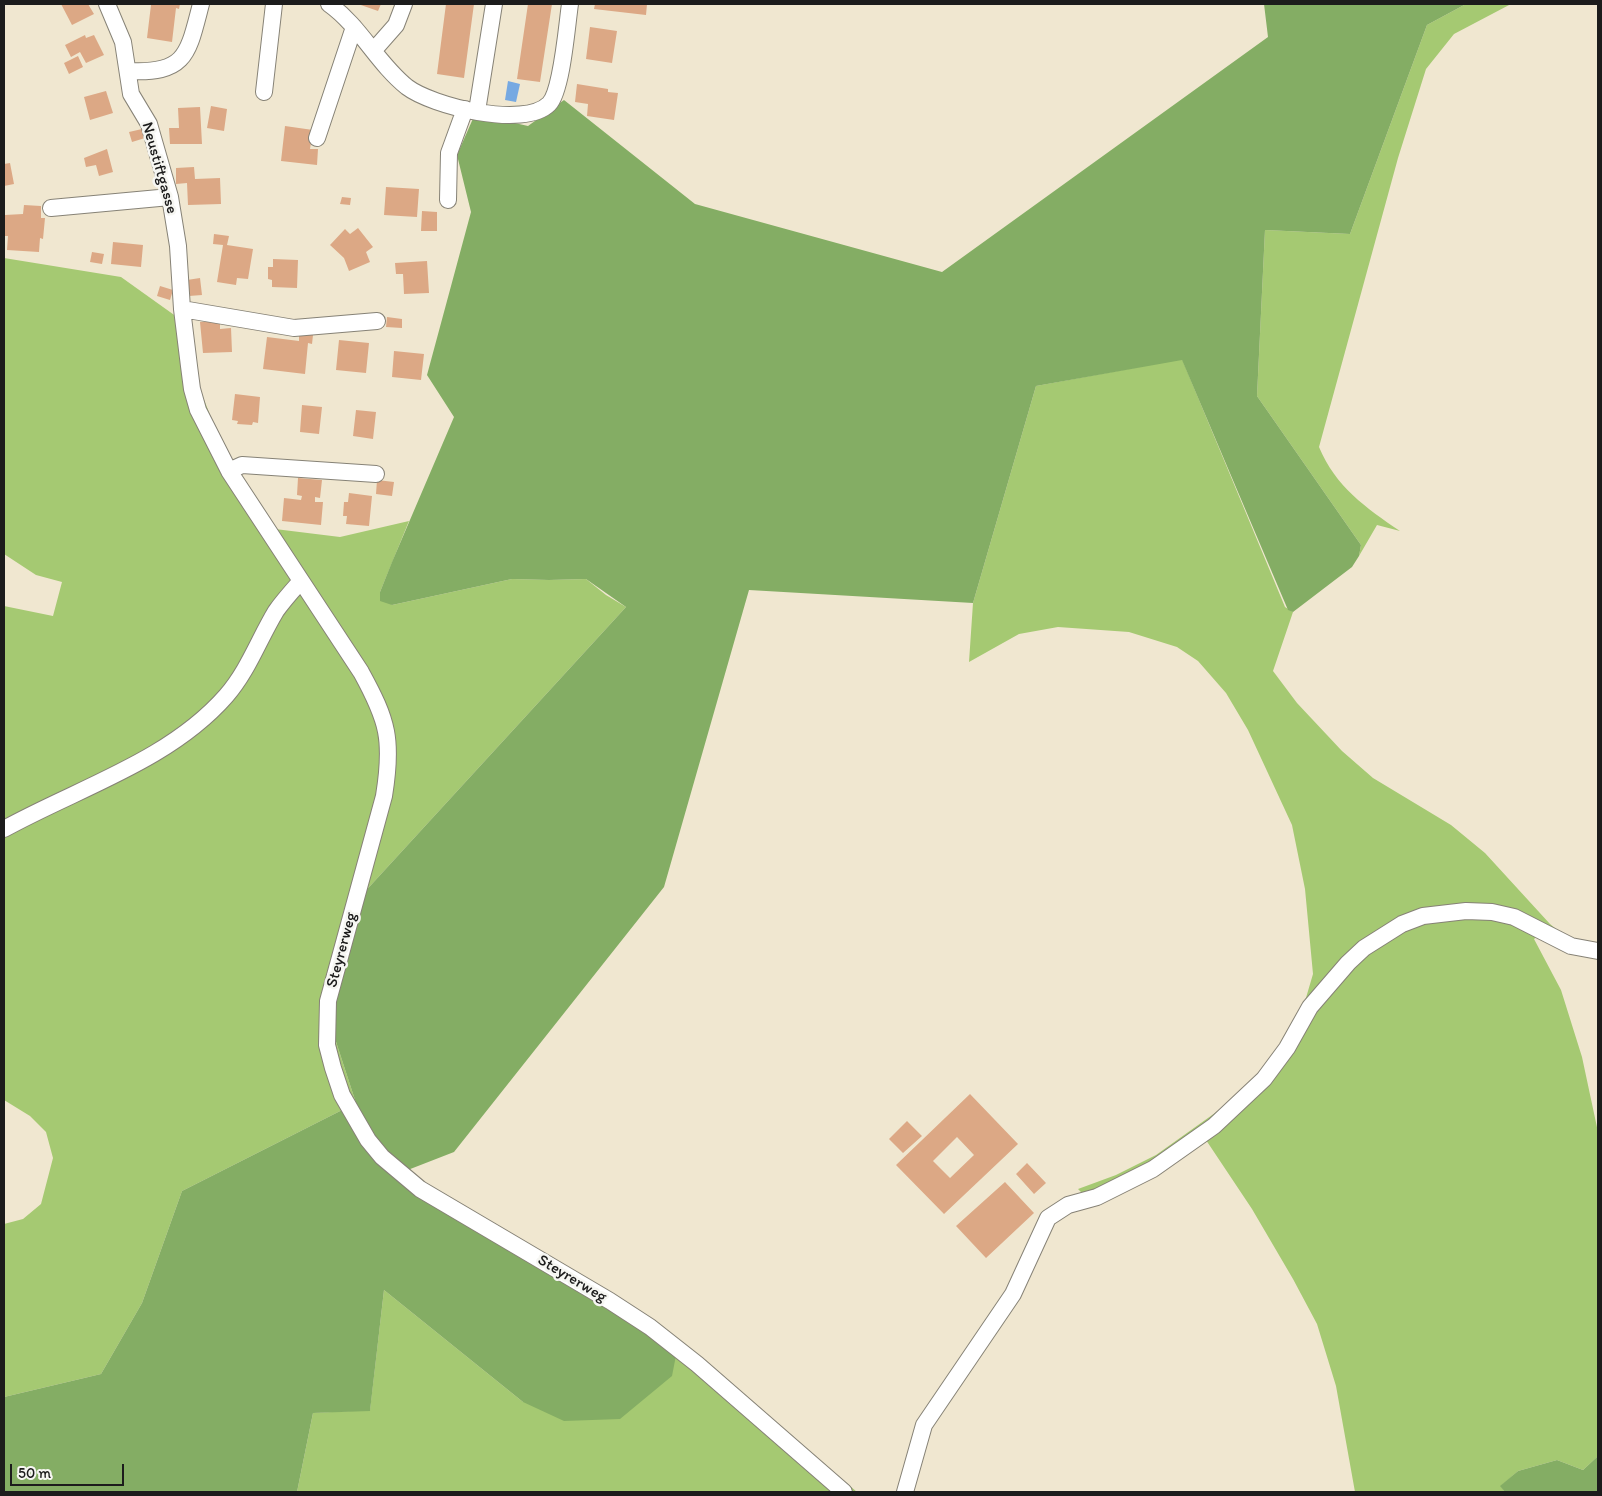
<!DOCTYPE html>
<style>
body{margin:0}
#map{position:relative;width:1602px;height:1496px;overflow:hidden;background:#f0e7d0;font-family:Itim,sans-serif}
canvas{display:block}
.frame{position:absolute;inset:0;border:5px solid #1c1c1c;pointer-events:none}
.scale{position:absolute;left:10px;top:1464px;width:114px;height:22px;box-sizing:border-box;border:2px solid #1c1c1c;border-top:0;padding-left:6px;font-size:15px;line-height:18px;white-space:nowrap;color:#1c1c1c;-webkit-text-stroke:4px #f6f6f2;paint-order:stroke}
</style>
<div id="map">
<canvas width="1602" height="1496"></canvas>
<div class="frame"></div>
<div class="scale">50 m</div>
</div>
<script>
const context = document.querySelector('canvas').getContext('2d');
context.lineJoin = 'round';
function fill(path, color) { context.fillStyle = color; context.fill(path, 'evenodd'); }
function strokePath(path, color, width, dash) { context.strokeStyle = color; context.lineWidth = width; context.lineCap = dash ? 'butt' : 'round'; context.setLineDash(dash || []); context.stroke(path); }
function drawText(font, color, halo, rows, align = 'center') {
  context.font = font + ' Itim,sans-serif'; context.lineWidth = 5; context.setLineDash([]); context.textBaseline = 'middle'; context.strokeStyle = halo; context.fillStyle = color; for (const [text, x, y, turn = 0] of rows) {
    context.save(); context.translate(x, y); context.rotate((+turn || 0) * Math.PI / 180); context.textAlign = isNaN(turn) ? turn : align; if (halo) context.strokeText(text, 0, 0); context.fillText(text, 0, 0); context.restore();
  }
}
fill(new Path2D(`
 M1466,4H1511L1454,34L1426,69L1398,158L1319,447C1335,486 1366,508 1400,531L1377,525L1359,556L1361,545L1257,396L1265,230L1350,234L1427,25Z
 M4,258L121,277L191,327L199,387L225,453L275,529L340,537L409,521L380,592L392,605L512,579L549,580L586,579L606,595L626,607L349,909L325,1008L356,1103L182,1191L142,1303L101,1374L4,1397V1224L23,1219L41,1204L53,1158L46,1132L30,1116L4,1100V606L53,616L62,582L36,575L4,554Z
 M1182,359L1285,607L1293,612L1273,671L1297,703L1342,751L1373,778L1451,825L1485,853L1550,924L1567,938L1539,935L1534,939L1561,990L1582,1057L1598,1132V1456L1583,1470L1557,1460L1518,1471L1501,1486L1505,1492H1355L1336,1386L1317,1324L1293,1279L1252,1209L1206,1140L1091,1202L1078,1189L1116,1175L1156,1155L1229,1103L1270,1065L1303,1008L1313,974L1305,889L1292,825L1248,730L1226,693L1198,661L1177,647L1129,632L1058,627L1019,634L969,662L973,603L1036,386Z
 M384,1290L523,1402L679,1340L857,1492H297L313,1413L370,1410Z`), '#a5c972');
fill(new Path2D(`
 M1264,4H1466L1427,25L1350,234L1265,230L1257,396L1361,545L1359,556L1352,567L1293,612L1288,610L1182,360L1036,386L973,603L749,590L664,887L454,1152L400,1173L679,1340L672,1376L620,1419L564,1421L523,1402L384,1290L370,1411L313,1413L297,1492H4V1397L101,1374L142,1303L182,1191L356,1103L325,1008L349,909L626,607L586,579L549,580L512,579L392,605L380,601V592L392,562L454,417L427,375L471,212L457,155L475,114L528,126L564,100L695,204L942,272L1268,37Z
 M1598,1456V1492H1505L1500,1486L1518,1471L1557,1460L1583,1470Z`), '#84ad64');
fill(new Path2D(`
 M508,81L520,84L516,102L505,100Z`), '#76a9e2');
fill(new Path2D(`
 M61,4H88L94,14L72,25Z
 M180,4L179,9L176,8L172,42L147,38L151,5Z
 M358,4H381L378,11Z
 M446,4H474L464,78L437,74Z
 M528,4H552L540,82L517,79Z
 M595,4H647L646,15L594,9Z
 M590,27L617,31L612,63L586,59Z
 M85,35L86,38L94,35L104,55L86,63L80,52L71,57L65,45Z
 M78,56L83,67L69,74L64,63Z
 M577,84L608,89V92L618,93L614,120L587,116L588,104L575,102Z
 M106,91L113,113L90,120L84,97Z
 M211,106L227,109L224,131L207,128Z
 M200,107L202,144H170L169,128H179L178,108Z
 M285,126L313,130L310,149H318L317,165L281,161Z
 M142,129L145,138L132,142L129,132Z
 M107,149L113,172L99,176L96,165L86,167L84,158Z
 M10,163L14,184L4,186V164Z
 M194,167L195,179L220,178L221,204L188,205L187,183L176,184V168Z
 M386,187L419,189L417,217L384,215Z
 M342,197L351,198L350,205L340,204Z
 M24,205L41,206V218H45L43,239L40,238L39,252L7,250L8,236H4L5,215L23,214Z
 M422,211L437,212V231H421Z
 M358,228L373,247L366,252L370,262L349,271L344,258L330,245L345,229L350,234Z
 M214,234L229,236L227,245L253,249L248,279L237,278L236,285L217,282L223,245L213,244Z
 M113,242L143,245L141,267L111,264Z
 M92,252L104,254L102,264L90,262Z
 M273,259L298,260L297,288L272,287V280L268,279V267H273Z
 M427,261L429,293L404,294L403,274H396L395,263Z
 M200,278L202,295L189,296L187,280Z
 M160,286L173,290L170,300L157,296Z
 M387,317L402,319V328L386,327Z
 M220,321V329L231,328L232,352L203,353L200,322Z
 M299,334L313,335L312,344L308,343L305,374L263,369L267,337L299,341Z
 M339,340L369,343L366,373L336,370Z
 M394,351L424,354L421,380L392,377Z
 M235,394L260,397L258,423L253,422L252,425L237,424L238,421L232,420Z
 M302,405L322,407L319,434L300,432Z
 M356,410L376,412L373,439L353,436Z
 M298,478L322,480L320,498L315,497V502H323L321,525L282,521L284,498L301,500L302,496L297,495Z
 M377,480L394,482L392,496L376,494Z
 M349,493L372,496L369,526L346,524L347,516H343L344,502H348Z
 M970,1094L1018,1144L944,1214L896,1165ZM957,1137L974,1155L950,1178L933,1161Z
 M907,1121L922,1136L903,1153L889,1139Z
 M1027,1163L1046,1183L1034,1194L1016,1174Z
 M1005,1182L1034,1213L986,1258L956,1226Z`), '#dca885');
const minor = new Path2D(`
 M107,4L123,42L131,94L149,124L170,197L178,246L182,309L189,366L192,389L198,410L229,471L361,672C388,721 393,740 384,796L328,1001L327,1045L333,1068L342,1095L368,1140L382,1157L420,1189L610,1301L650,1327L697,1364L844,1492
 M329,4C360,26 377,63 407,87C432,106 524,129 549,104C562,91 567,24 570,4
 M374,50L396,25L404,4
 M129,71C187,74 188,53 201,4
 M264,92L274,4
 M477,111L494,4
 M317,138L354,27
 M448,200L449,153L465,109
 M51,208L170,197
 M182,309L294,328L377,321
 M229,471L242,465L376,474
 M4,829C78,788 169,761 226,696C248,671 259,639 276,611C283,601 292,591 300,582
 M905,1492L924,1425L1013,1294L1048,1218L1068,1205L1097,1197L1153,1169L1214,1126L1264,1079L1287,1048L1310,1007L1348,963L1364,948L1402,924L1423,916L1466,911L1492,912L1514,917L1571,946L1598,951`);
strokePath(minor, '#868276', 18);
strokePath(minor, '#fff', 16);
drawText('16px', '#1c1c1c', '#f6f6f2', [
 ["Neustiftgasse",159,168,74],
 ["Steyrerweg",342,950,-75],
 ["Steyrerweg",572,1279,31]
]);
</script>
